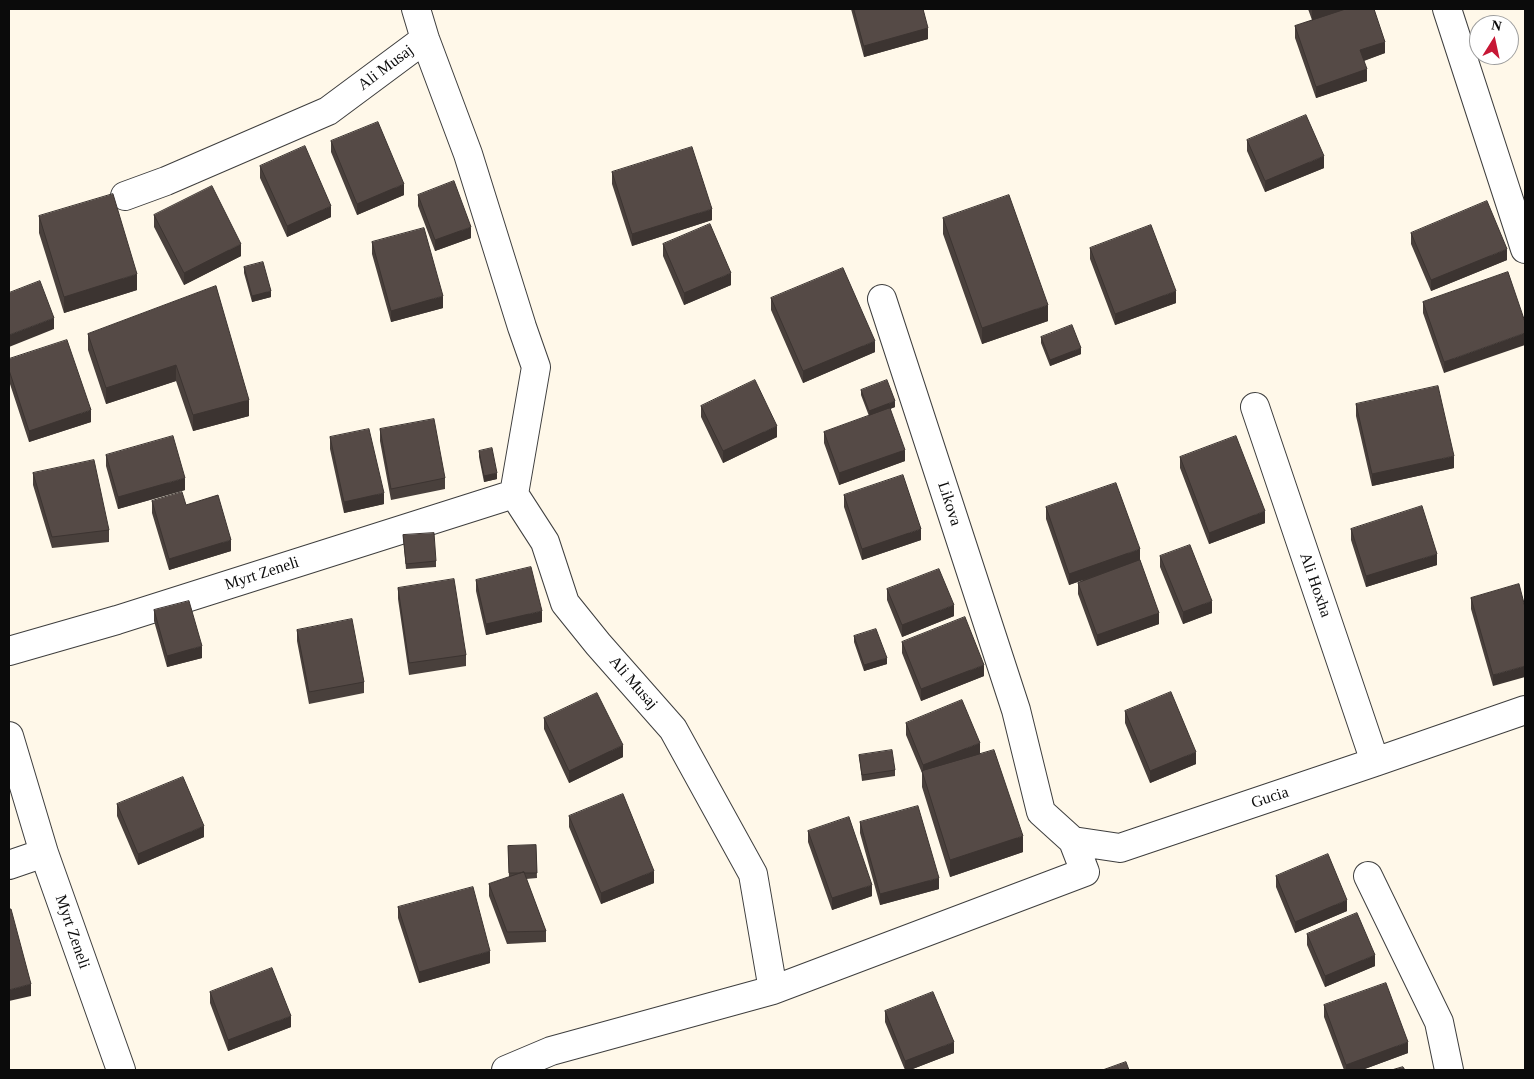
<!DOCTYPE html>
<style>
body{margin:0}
#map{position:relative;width:1534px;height:1079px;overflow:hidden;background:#fff8e9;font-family:Georgia,serif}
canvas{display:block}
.frame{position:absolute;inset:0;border:10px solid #0b0b0b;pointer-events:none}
.north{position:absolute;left:1469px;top:15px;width:50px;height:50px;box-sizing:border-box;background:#fff;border:1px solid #9d9d9d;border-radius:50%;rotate:10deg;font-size:14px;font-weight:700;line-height:20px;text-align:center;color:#0b0b0b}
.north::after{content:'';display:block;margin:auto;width:18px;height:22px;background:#c71735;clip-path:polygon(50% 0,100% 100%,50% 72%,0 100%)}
</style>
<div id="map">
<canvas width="1534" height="1079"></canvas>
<div class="frame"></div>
<div class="north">N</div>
</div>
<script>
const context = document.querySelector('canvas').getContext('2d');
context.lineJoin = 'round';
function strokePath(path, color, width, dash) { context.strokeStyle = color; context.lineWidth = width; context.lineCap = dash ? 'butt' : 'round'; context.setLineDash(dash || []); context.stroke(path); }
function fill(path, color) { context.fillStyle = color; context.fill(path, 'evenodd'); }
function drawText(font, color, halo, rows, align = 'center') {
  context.font = font + ' Georgia,serif'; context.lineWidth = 5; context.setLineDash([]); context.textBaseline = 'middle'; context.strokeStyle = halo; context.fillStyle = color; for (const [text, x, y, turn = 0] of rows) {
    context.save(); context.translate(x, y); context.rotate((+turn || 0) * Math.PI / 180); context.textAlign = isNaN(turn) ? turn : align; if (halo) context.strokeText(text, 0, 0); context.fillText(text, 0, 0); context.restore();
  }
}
const street = new Path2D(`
 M416,9L425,39L468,154L522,327L536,367L514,494
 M1447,9L1525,249
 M125,196L166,181L328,111L425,39
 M882,299L1016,710L1041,812L1073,841L1120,848L1375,762L1525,710
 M1255,407L1375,762
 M514,494L545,542L565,603L598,644L673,729L753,874L773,990
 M9,651L117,620L514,494
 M9,736L44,853L121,1070
 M9,865L44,853
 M1368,876L1439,1022L1449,1070
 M506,1070L551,1051L773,990L1085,872L1073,841`);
strokePath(street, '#3e3e3e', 30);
strokePath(street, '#fff', 28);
fill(new Path2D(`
 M851,9H923L928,39L864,57Z
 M1308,9H1374L1385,53L1364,61L1367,81L1316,98L1295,38V26L1312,20Z
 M1247,140L1324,168L1265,192L1247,151Z
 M331,141L404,195L357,215L331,152Z
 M260,166L331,217L287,237L260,178Z
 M612,172L712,220L632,246L612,184Z
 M418,195L471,238L435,251L418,206Z
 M154,215L241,256L184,285L154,227Z
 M39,216L137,290L64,313L39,233Z
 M943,218L1048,321L982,344L943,234Z
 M1411,233L1507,260L1431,291L1411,244Z
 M372,242L443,308L391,322L372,254Z
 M663,244L731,285L684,305L663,256Z
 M1090,248L1176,303L1115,325L1090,259Z
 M244,267L271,297L252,302L244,273Z
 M1508,272L1444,373L1423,313V302Z
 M216,286L249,416L193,431L176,381L106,404L88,350V334Z
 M771,298L875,352L803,383L771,310Z
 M1041,337L1081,354L1050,366L1041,343Z
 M9,359L91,422L29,442L9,381Z
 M861,390L895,407L890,409L905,461L839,485L824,443V432L869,416L861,395Z
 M1356,404L1454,468L1372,486L1356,416Z
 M701,406L777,437L723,463L701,417Z
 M380,429L445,478V489L391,500L380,441Z
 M330,437L384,504L344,513L330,449Z
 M479,451L497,479L484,482L479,457Z
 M106,455L185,490L118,509L106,466Z
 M1180,457L1265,523L1209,544L1180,468Z
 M33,473L109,530V542L52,548L33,485Z
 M844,495L921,540L862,560L844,507Z
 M152,501L186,505L231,551L169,570L152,513Z
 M1046,507L1140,560L1159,624L1097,646L1078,594V583L1083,580L1069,585L1046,519Z
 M1351,529L1437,565L1366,587L1351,540Z
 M403,535L436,561V567L406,569Z
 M1160,556L1212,613L1183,624L1160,567Z
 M476,580L542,622L486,635L476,591Z
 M1519,584L1493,686L1471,609V598Z
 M398,588L466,655V666L409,675L398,599Z
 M887,589L954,616L902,637L887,600Z
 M154,610L202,658L167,667L154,621Z
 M297,630L364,682V693L309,704L297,641Z
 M854,636L887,664L864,671L854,642Z
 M902,642L984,676L921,701L902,653Z
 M1125,711L1196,764L1150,783L1125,723Z
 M544,718L623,757L569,783L544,729Z
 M906,723L980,754L1023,852L950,877L922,787V773L906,735Z
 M859,755L895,770V776L862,781Z
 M117,804L204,837L138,865L117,816Z
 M569,816L654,883L601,904L569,827Z
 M860,822L939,889L880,905L860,833Z
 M808,831L872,896L832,910L808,842Z
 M536,845L537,878L526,879L546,931V942L507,944L489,896V884L509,877L508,846Z
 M1276,876L1347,911L1295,933L1276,887Z
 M398,907L490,963L419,983L398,918Z
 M1307,934L1375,966L1325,987L1307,945Z
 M210,992L291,1027L228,1051L210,1003Z
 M1324,1005L1408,1053L1362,1070H1344L1324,1017Z
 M885,1011L954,1053L910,1070H905L885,1022Z`), '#49403c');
fill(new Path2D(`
 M1315,9H1346L1312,21V10Z
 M928,28V39L864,57V46Z
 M1385,42V53L1360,62V50Z
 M1367,69V81L1316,98V87Z
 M1324,156V168L1265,192V181Z
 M404,184V195L357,215V204Z
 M331,206V217L287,237V226Z
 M712,209V220L632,246V234Z
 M471,227V238L435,251V240Z
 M241,244V256L184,285V273Z
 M1507,249V260L1431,291V280Z
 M731,273V285L684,305V293Z
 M137,274V290L64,313V297Z
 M271,291V297L252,302V296Z
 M1176,291V303L1115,325V314Z
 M443,296V308L391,322V311Z
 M1048,305V321L982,344V328Z
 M54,318V329L9,347V335Z
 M1525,333V345L1444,373V362Z
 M875,341V352L803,383V371Z
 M1081,348V354L1050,366V360Z
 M176,365V381L106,404V388Z
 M249,400V416L193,431V415Z
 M895,401V407L869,417V411Z
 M91,410V422L29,442V431Z
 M777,426V437L723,463V451Z
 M905,450V461L839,485V473Z
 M1454,456V468L1372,486V474Z
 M497,473V479L484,482V476Z
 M185,478V490L118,509V497Z
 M384,493V504L344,513V502Z
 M1265,511V523L1209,544V533Z
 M921,529V540L862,560V549Z
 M231,540V551L169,570V559Z
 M1140,549V560L1069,585V574Z
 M1437,554V565L1366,587V576Z
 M1212,601V613L1183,624V612Z
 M954,605V616L902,637V625Z
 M542,611V622L486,635V624Z
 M1159,613V624L1097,646V635Z
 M202,646V658L167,667V656Z
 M887,658V664L864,671V665Z
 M984,665V676L921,701V689Z
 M1525,666V677L1493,686V675Z
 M980,743V754L923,777V765Z
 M623,745V757L569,783V771Z
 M1196,752V764L1150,783V771Z
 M204,826V837L138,865V854Z
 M1023,836V852L950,877V860Z
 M654,871V883L601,904V893Z
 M939,878V889L880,905V894Z
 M872,885V896L832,910V898Z
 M1347,900V911L1295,933V922Z
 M490,951V963L419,983V972Z
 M1375,955V966L1325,987V976Z
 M31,984V996L9,1001V990Z
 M291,1016V1027L228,1051V1040Z
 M954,1042V1053L910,1070H905V1061Z
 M1408,1042V1053L1362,1070H1346V1065Z`), '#3c3431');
const building = new Path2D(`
 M854,9H923L928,28L864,46Z
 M1346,9H1374L1385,42L1360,50L1367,69L1316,87L1295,26Z
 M1306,115L1324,156L1265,181L1247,140Z
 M378,122L404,184L357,204L331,141Z
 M305,146L331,206L287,226L260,166Z
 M692,147L712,209L632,234L612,172Z
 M454,181L471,227L435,240L418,195Z
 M212,186L241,244L184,273L154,215Z
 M113,194L137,274L64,297L39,216Z
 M1009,195L1048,305L982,328L943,218Z
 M1487,201L1507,249L1431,280L1411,233Z
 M710,224L731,273L684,293L663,244Z
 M1151,225L1176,291L1115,314L1090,248Z
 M424,228L443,296L391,311L372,242Z
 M263,262L271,291L252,296L244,267Z
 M843,268L875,341L803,371L771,298Z
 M1508,272L1525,322V333L1444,362L1423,302Z
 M40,281L54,318L9,335V293Z
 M216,286L249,400L193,415L176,365L106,388L88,334Z
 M1072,325L1081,348L1050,360L1041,337Z
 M67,340L91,410L29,431L9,370V359Z
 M755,380L777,426L723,451L701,406Z
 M887,380L895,401L869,411L861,390Z
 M1438,386L1454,456L1372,474L1356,404Z
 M890,408L905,450L839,473L824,432Z
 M434,419L445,478L391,489L380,429Z
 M369,429L384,493L344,502L330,437Z
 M173,436L185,478L118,497L106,455Z
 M1236,436L1265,511L1209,533L1180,457Z
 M492,448L497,473L484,476L479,451Z
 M94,460L109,530L52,537L33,473Z
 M903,475L921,529L862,549L844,495Z
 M1116,483L1140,549L1069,574L1046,507Z
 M182,492L186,505L218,495L231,540L169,559L152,501Z
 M1422,506L1437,554L1366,576L1351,529Z
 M434,533L436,561L406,564L403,535Z
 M1190,545L1212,601L1183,612L1160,556Z
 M1140,560L1159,613L1097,635L1078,583Z
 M531,567L542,611L486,624L476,580Z
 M939,569L954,605L902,625L887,589Z
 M454,579L466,655L409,663L398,588Z
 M1519,584L1525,607V666L1493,675L1471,598Z
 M189,601L202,646L167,656L154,610Z
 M965,617L984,665L921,689L902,642Z
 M352,619L364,682L309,692L297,630Z
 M876,629L887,658L864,665L854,636Z
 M1171,692L1196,752L1150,771L1125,711Z
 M597,693L623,745L569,771L544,718Z
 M962,700L980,743L923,765L906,723Z
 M892,750L895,770L862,775L859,755Z
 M994,750L1023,836L950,860L922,771Z
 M183,777L204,826L138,854L117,804Z
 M623,794L654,871L601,893L569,816Z
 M918,806L939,878L880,894L860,822Z
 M849,817L872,885L832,898L808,831Z
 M536,845L537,873H524V872L520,873H509L508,846Z
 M1328,854L1347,900L1295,922L1276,876Z
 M524,872L546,931L507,932L489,884Z
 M473,887L490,951L419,972L398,907Z
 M9,909H11L31,984L9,990Z
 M1357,913L1375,955L1325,976L1307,934Z
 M272,968L291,1016L228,1040L210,992Z
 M1386,983L1408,1042L1346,1065L1324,1005Z
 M933,992L954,1042L905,1061L885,1011Z
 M1126,1062L1129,1070H1103Z
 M1403,1067L1405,1070H1392Z`);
fill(building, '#554a46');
strokePath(building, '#3c3431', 1);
drawText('16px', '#0b0b0b', '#fff', [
 ["Ali Musaj",386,68,-37],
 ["Likova",949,504,72],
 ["Myrt Zeneli",262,574,-18],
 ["Ali Hoxha",1315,585,71],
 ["Ali Musaj",633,683,49],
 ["Gucia",1270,798,-18],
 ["Myrt Zeneli",72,932,71]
]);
</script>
